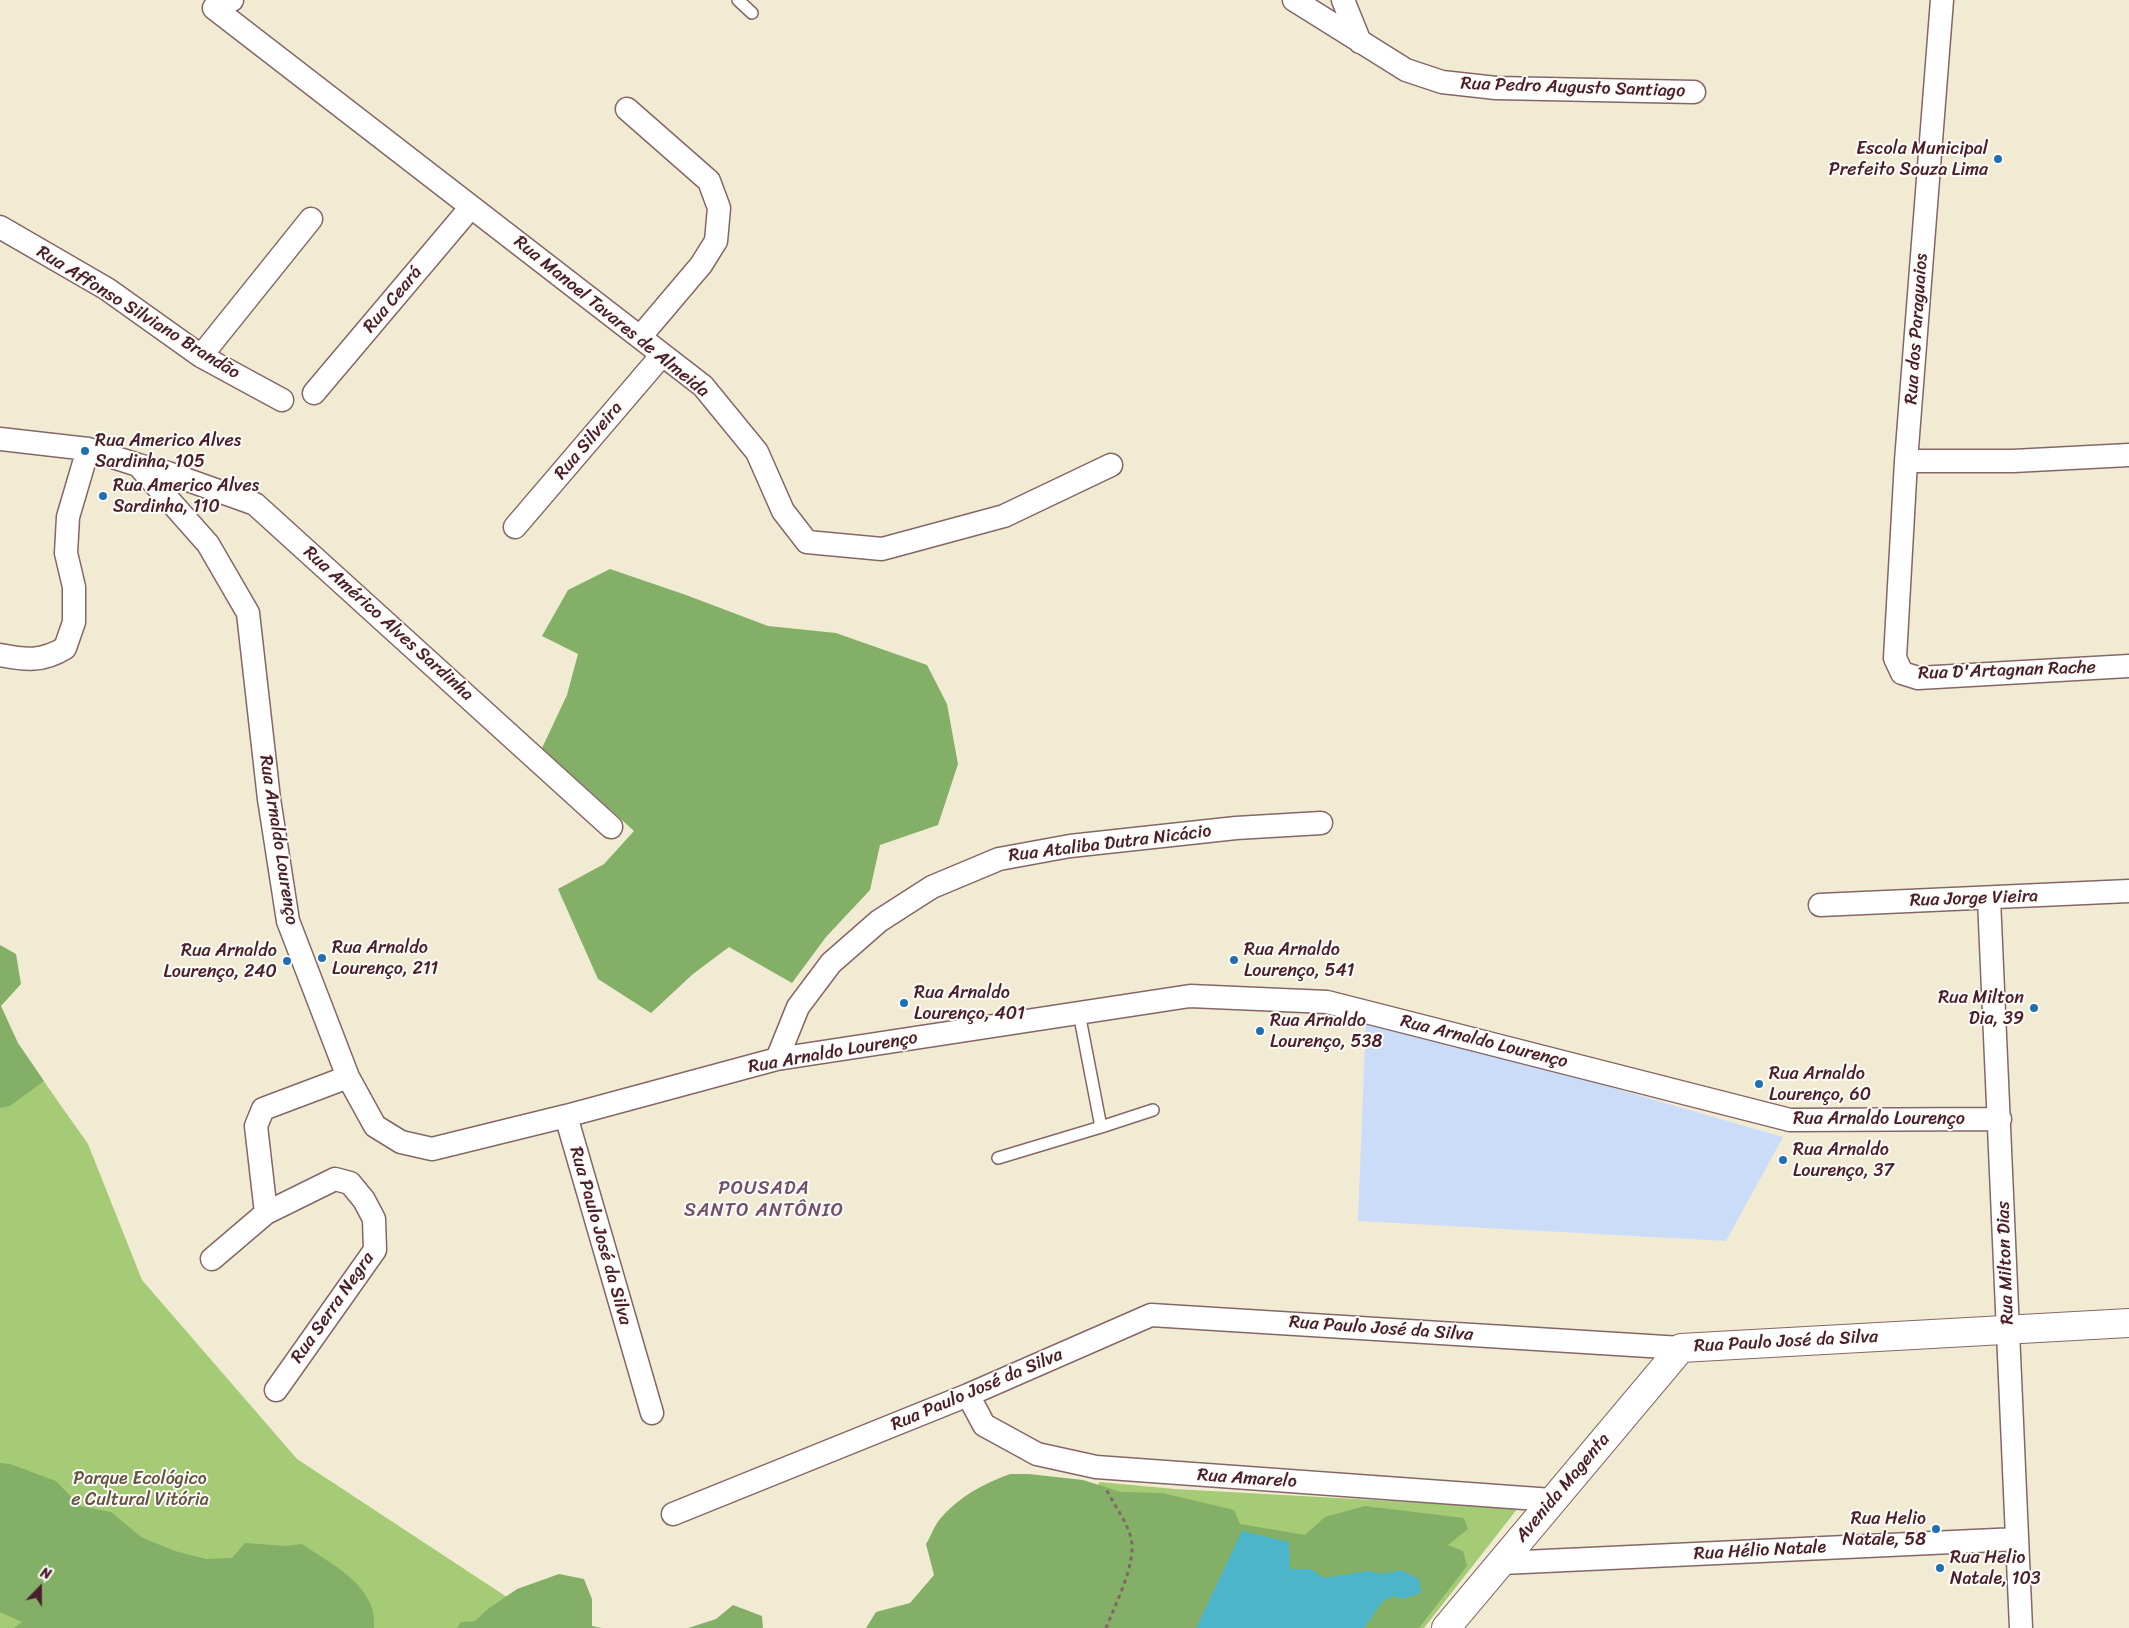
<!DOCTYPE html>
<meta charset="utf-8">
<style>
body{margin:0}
#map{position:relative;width:2129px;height:1628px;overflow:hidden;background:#f2ebd3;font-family:Sriracha,sans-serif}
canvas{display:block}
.north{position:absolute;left:15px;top:1563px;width:50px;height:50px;-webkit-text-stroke:4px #fdfcf7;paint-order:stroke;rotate:22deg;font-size:14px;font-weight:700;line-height:20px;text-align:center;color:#4a1f2b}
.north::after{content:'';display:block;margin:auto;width:18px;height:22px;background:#4a1f2b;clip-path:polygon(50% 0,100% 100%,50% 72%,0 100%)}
</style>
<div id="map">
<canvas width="2129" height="1628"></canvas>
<div class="north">N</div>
</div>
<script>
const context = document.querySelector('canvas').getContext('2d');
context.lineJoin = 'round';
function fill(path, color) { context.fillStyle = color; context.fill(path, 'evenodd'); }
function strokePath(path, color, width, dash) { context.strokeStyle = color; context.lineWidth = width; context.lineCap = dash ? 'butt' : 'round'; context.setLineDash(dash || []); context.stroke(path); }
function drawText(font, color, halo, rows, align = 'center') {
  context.font = font + ' Sriracha,sans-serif'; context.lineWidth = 4; context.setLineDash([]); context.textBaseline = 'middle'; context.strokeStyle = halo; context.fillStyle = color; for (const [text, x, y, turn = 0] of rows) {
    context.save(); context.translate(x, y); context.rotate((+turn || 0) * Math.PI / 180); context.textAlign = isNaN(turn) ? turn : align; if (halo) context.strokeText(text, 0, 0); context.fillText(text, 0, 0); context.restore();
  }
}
fill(new Path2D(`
 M1366,1017L1783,1137L1726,1241L1358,1221Z`), '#cbdcf9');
fill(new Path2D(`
 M0,1019L88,1144L142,1280L297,1459L554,1628H0Z
 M1099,1482L1175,1489L1518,1508L1424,1628H1061Z`), '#a5cb76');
fill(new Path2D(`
 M610,569L686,595L768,626L836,633L927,665L947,704L958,764L938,825L880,845L870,890L826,937L792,983L729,947L693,974L651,1013L598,979L558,889L604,864L634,831L542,748L567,695L578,654L542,636L568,590Z
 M0,945L16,954L21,984L1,1006L18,1043L44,1081L10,1106L0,1108Z
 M0,1463L10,1464L56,1481L80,1506L111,1512L141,1537L175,1551L206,1559L232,1558L245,1543L286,1546L302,1544C331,1564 378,1586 374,1628H14L22,1622L0,1612Z
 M1010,1474H1029L1083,1480L1121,1492L1163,1493L1234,1510L1240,1524L1305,1535L1325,1517L1365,1506L1464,1518L1468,1529L1448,1545L1463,1551L1467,1566L1419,1628H866L876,1612L910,1603L934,1575L926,1544C931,1536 934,1526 940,1519C957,1498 984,1483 1010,1474Z
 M559,1574L584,1579L592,1599V1626L602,1628H457L461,1622L475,1621L488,1609L517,1589Z
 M733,1605L762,1616L763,1628H688L716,1619Z`), '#84af67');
fill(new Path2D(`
 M1242,1531L1289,1542L1290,1569H1311L1324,1578L1368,1571L1383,1574L1401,1570L1419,1579L1421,1593L1402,1599L1393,1596L1382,1602L1364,1628H1196Z`), '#4cb5ca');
const lane = new Path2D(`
 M738,0L752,13
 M1101,1127L1153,1110
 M998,1158L1101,1127L1079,1013`);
const street = new Path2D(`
 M232,0L214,8L703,386L757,452L783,511L807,542L882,549L1004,516L1111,465
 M1294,0L1406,70L1442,82L1496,88L1694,92
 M1343,0L1360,42
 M1942,0L1906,461L1895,658L1902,673L1918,678L2129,666
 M627,109L709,181L719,208L716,241L701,265L640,337
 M0,227L107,289L201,356L282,400
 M201,356L311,219
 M314,393L471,207
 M0,439L88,449L138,465L208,544L248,613L269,799L288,921L348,1077L375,1126L401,1142L432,1149L566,1116L777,1059L1190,996L1327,1002L1790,1120L2000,1119
 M1906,461H2013L2129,455
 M138,465L168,473L255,504L611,827
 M515,527L662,355
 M0,655C26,660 42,662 65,648L74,622V587L66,553L68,517L88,449
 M1989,899L2021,1628
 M1820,905L2129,891
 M777,1059L798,1007L831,963L879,921L932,887L999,859L1070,846L1236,828L1321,823
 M566,1116L652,1413
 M266,1213L256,1126L263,1109L348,1077
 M212,1259L266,1213L335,1179L350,1183L364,1200L374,1219L375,1250L276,1390
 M968,1395L984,1425L1037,1454L1096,1467L1552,1500
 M673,1514L968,1395L1151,1315L1681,1348
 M1502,1563L2017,1539`);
const secondary = new Path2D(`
 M1446,1628L1681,1348L2129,1323`);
strokePath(lane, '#856666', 14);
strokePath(street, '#856666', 25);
strokePath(secondary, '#856666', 30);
strokePath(new Path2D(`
 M1106,1628C1115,1605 1137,1563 1131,1538C1126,1520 1114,1505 1106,1489`), '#856666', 3, [4, 4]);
strokePath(lane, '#fff', 11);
strokePath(street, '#fff', 22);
strokePath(secondary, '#fff', 28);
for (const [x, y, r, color] of [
 [1998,159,5,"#1f6fb2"],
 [85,451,5,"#1f6fb2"],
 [103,496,5,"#1f6fb2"],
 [322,958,5,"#1f6fb2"],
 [1234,960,5,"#1f6fb2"],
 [287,961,5,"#1f6fb2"],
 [904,1003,5,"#1f6fb2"],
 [2034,1008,5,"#1f6fb2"],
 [1260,1031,5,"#1f6fb2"],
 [1759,1084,5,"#1f6fb2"],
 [1783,1160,5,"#1f6fb2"],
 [1936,1529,5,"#1f6fb2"],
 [1940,1568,5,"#1f6fb2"]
]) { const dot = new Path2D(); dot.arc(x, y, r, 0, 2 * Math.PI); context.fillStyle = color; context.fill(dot); strokePath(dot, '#fdfcf7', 2); }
drawText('18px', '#4a1f2b', '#fdfcf7', [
 ["Rua Pedro Augusto Santiago",1573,88,2],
 ["Rua Ceará",393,300,-50],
 ["Rua Affonso Silviano Brandão",138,313,32],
 ["Rua Manoel Tavares de Almeida",611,317,39],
 ["Rua dos Paraguaios",1917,329,-86],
 ["Rua Silveira",589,441,-50],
 ["Rua Américo Alves Sardinha",388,624,42],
 ["Rua D'Artagnan Rache",2007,671,-2],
 ["Rua Arnaldo Lourenço",278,840,81],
 ["Rua Ataliba Dutra Nicácio",1110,844,-7],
 ["Rua Jorge Vieira",1974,899,-2],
 ["Rua Arnaldo Lourenço",1484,1042,14],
 ["Rua Arnaldo Lourenço",833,1053,-10],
 ["Rua Arnaldo Lourenço",1879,1119],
 ["Rua Paulo José da Silva",600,1236,74],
 ["Rua Milton Dias",2006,1263,-92],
 ["Rua Serra Negra",333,1308,-55],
 ["Rua Paulo José da Silva",1381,1329,4],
 ["Rua Paulo José da Silva",1786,1342,-3],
 ["Rua Paulo José da Silva",977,1390,-23],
 ["Rua Amarelo",1247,1479,4],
 ["Avenida Magenta",1563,1488,-50],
 ["Rua Hélio Natale",1760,1551,-3]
]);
drawText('18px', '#4a1f2b', '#fdfcf7', [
 ["Escola Municipal",1988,149,"right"],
 ["Prefeito Souza Lima",1988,170,"right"],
 ["Rua Americo Alves",95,441],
 ["Sardinha, 105",95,462],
 ["Rua Americo Alves",113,486],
 ["Sardinha, 110",113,507],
 ["Rua Arnaldo",332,948],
 ["Lourenço, 211",332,969],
 ["Rua Arnaldo",1244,950],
 ["Lourenço, 541",1244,971],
 ["Rua Arnaldo",277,951,"right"],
 ["Lourenço, 240",277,972,"right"],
 ["Rua Arnaldo",914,993],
 ["Lourenço, 401",914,1014],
 ["Rua Milton",2024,998,"right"],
 ["Dia, 39",2024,1019,"right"],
 ["Rua Arnaldo",1270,1021],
 ["Lourenço, 538",1270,1042],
 ["Rua Arnaldo",1769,1074],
 ["Lourenço, 60",1769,1095],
 ["Rua Arnaldo",1793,1150],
 ["Lourenço, 37",1793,1171],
 ["Rua Helio",1926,1519,"right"],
 ["Natale, 58",1926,1540,"right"],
 ["Rua Helio",1950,1558],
 ["Natale, 103",1950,1579]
], 'left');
drawText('18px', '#655342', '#fdfcf7', [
 ["Parque Ecológico",140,1479],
 ["e Cultural Vitória",140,1500]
]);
context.letterSpacing = '1px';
drawText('19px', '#72506c', '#fdfcf7', [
 ["POUSADA",764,1189],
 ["SANTO ANTÔNIO",764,1211]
]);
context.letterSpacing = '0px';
</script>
